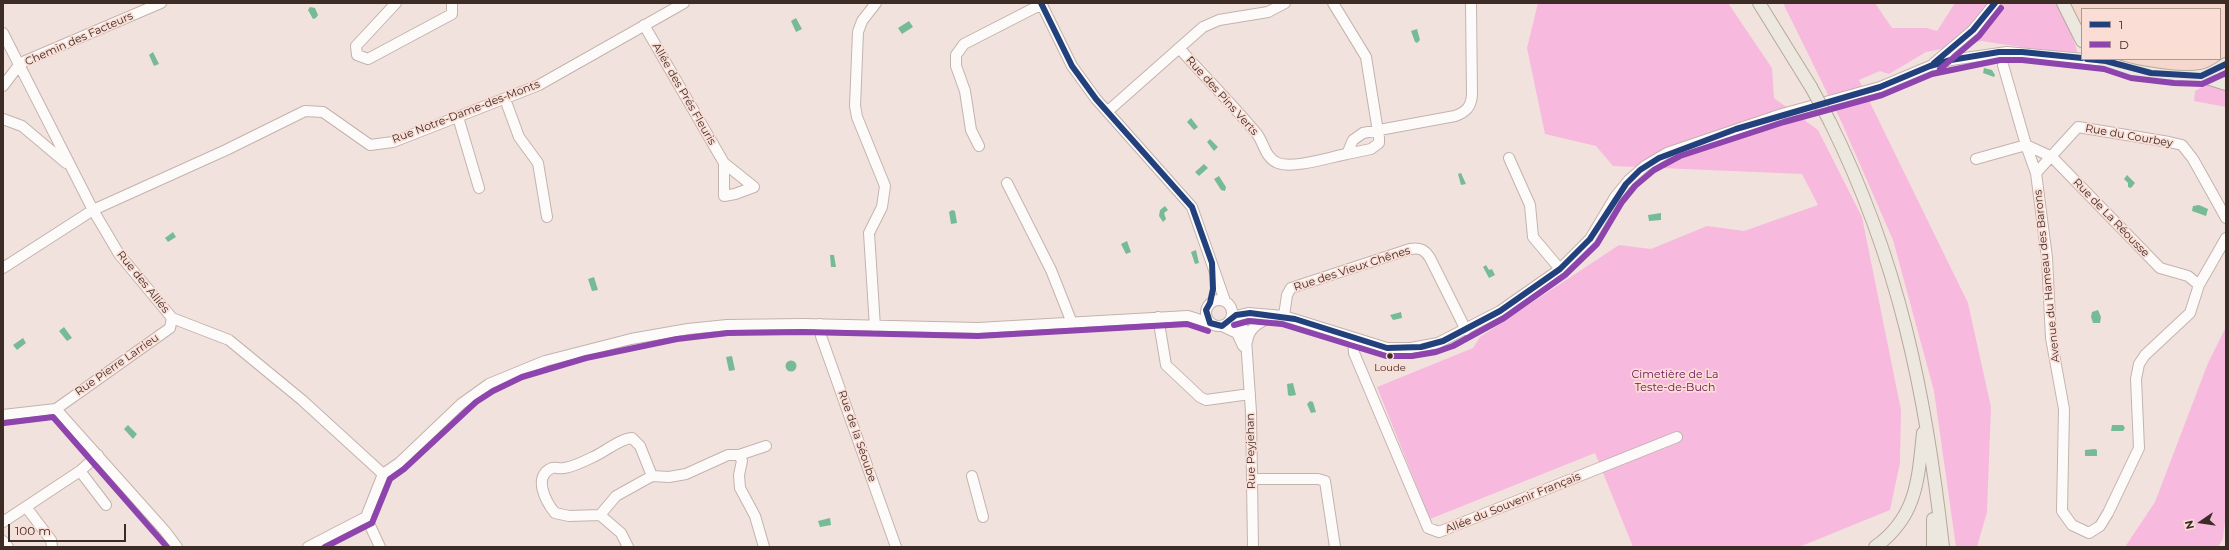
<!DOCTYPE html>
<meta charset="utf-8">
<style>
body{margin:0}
#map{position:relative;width:2229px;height:550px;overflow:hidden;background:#f2e2dd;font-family:Montserrat,sans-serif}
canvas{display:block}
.frame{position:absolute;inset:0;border:4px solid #3d2c26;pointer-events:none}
.legend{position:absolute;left:2081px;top:8px;width:140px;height:52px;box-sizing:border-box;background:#faded5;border:1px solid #ae978f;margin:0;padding:5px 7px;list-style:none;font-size:12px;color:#3d2c26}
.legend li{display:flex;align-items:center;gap:8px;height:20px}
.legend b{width:20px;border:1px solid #ae978f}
.north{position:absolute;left:2181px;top:502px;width:40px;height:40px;-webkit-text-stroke:3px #faded5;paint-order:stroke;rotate:257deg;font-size:11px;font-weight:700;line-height:16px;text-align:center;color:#3d2c26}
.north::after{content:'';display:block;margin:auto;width:14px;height:18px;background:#3d2c26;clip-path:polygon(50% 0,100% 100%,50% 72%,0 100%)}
.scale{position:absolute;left:8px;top:524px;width:118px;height:18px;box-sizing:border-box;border:2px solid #3d2c26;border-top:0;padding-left:5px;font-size:12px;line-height:14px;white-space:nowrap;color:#3d2c26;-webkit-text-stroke:3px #faded5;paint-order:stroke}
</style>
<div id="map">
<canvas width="2229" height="550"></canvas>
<div class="frame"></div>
<ul class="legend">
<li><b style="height:5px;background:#22407c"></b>1</li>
<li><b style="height:5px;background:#8e44ad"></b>D</li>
</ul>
<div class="north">N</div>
<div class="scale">100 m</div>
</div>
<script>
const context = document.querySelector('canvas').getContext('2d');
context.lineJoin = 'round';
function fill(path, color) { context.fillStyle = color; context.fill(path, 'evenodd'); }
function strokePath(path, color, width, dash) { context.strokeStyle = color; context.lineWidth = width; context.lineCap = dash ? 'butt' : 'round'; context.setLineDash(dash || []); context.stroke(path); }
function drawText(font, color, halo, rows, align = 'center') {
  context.font = font + ' Montserrat,sans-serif'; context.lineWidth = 3.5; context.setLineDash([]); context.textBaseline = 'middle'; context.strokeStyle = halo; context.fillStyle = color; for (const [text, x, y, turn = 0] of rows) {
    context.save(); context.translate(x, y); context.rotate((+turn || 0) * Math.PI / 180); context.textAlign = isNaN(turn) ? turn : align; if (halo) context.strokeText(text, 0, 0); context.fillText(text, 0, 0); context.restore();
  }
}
fill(new Path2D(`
 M2068,3H2226V58L2209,67L2189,70L2154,68L2116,59H2220V9H2082V32Z`), '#f6d7cd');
fill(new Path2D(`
 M1538,3H1728L1772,68L1774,98L1818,130L1862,217L1901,410L1900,463L1890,510L1799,547H1633L1595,453L1430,519L1377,387L1473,348L1480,337L1619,245L1651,249L1707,226L1744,231L1818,205L1802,174L1613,166L1596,146L1545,134L1527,48Z
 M1783,3H1875L1892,28H1927L1937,31L1955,3H2060L2079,56L1982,41L1926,52L1889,74L1880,71L1859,80L1968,303L1991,407L1987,512L1977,547H1956L1934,391L1893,240L1841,121Z
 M2226,73V107L2194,101L2195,91Z
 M2226,327V513L2223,539L2218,547H2125L2155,502L2208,363Z`), '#f8b9de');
fill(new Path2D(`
 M310,7L315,8L318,15L316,18L313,19L308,10Z
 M796,18L802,29L796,32L791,21Z
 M909,21L913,27L902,34L898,28Z
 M1417,29L1420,40L1417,43L1415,42L1411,31Z
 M153,52L159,64L154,66L149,55Z
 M1984,68L1992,70L1995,75L1994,77L1983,73Z
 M1191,118L1198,127L1194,130L1187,122Z
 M1210,139L1218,147L1214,151L1207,142Z
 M1204,164L1208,168L1199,176L1195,172Z
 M1461,173L1466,184L1461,185L1458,174Z
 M2127,175L2135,183L2131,188L2128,187V183L2124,179Z
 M1219,176L1226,187L1225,191L1221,190L1214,179Z
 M2199,205L2208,209L2206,216L2192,211L2193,206Z
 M1165,206L1168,210L1164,213L1166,219L1163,222L1159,216L1160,210Z
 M952,210L955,211L957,223L951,224L949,212Z
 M1661,213V220L1649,221L1648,215Z
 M173,232L176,237L168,242L165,238Z
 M1127,241L1131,252L1126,254L1121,244Z
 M1196,250L1199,263L1195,264L1191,252Z
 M830,255H834L836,267H831Z
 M1486,265L1489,270L1492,269L1495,275L1489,278L1483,267Z
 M594,277L598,290L592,291L588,279Z
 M2098,310L2101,317L2100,323H2093L2091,317L2092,312Z
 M1401,312L1402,318L1393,320L1390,315Z
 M64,327L72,338L67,341L59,331Z
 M23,338L26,343L17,350L13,345Z
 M732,356L735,370L729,371L726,357Z
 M785.5 366a5.5 5.5 0 1 1 11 0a5.5 5.5 0 1 1-11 0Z
 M1293,383L1296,395L1290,396L1288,395L1287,384Z
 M1310,401L1313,402L1316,412L1311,413L1307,404Z
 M128,425L137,434L133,439L124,429Z
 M2112,425H2123L2125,428L2123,431H2111Z
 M2095,449L2097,450V456H2085V450Z
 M830,518L831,525L820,527L818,521Z`), '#76bb96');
const minor = new Path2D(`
 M396,3L356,46L357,55L368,59L452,14V3
 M1041,3L1072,66L1096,99L1192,207L1225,301
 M1333,3L1366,57L1379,138V143L1371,149L1347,154
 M644,25L724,163V196L735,194L754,187L724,163
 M3,33L93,210L119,254L172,318L229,340L302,400L383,474
 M1179,48C1205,77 1232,104 1257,134C1264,143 1265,158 1278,163C1294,169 1330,157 1347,154L1353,140L1363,133L1455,116C1466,112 1471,107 1472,95L1471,3
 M1934,63L1973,30L1995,3
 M2003,65L2026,145L2036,173L2047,258L2051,338L2064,409L2062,511L2072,525L2089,533L2100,526L2108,513L2139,448L2136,379L2139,364L2145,355L2190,313L2199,285L2226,238
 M3,86L19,65L25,61L161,3
 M505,99L519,137L538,163L547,217
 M1108,111L1203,27L1219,20L1268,12L1285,3
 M458,117L479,188
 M3,119L22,126L66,163
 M2026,145L2052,157L2160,268L2188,276L2199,285
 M979,146L971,130L965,91L956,66V55L964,44L1042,4
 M1509,158L1530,205L1533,237L1560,269
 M1976,159L2026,145
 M2036,173L2078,127L2169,142L2182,145L2193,159L2226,218
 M1007,183L1051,270L1072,323
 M3,268L93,210L226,150L305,111L323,112L370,145L393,142L539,85L684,3
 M1206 313a13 13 0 1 1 26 0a13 13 0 1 1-26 0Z
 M1284,316L1287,295L1291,288L1410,249C1420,247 1425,250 1430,258L1466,330
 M1158,317L1166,365L1200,397L1206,400L1250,394
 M1232,317L1248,313L1284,316L1387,348H1411L1438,343L1500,311L1560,269L1590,239L1615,197L1629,180L1645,166L1667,153L1782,114L1880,87L1930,66L1951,60L2007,52L2106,61
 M1231,318L1243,328L1246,339L1251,412L1253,547
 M820,324L821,336L896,547
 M1222,326L1237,333L1243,346
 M875,327L869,233L882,207L885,186L857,117L855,106L858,32L862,21L876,3
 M1353,338L1354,353L1428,528L1439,532L1677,437
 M1247,342C1249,326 1261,322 1274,315
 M56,409L170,328L172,318
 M3,415L56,409L165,531L177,547
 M739,455L742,461L739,475L740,488L755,516L764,547
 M80,471L106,505
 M383,474L399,463L461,404L489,384L545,361L631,339L688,329L727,325L803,324L978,328L1188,316L1210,323
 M972,476L983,517
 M1252,479H1318L1325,481L1335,547
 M26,507L51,540L52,547
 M600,515L569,516L555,513C546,502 532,476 552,468C556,467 560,469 564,468C573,467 585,461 593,457C605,452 619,439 632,438L640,446L652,476
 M366,517L380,547
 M3,522L80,471L98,455
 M3,541L8,547
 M308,547L366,517L383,474
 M628,547L621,533L600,515L616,496L652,476L669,477L686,474L728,455H739L766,446`);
const major = new Path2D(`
 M1759,3L1811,87
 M2063,3L2082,41
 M2102,59C2120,71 2179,80 2201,76C2210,75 2219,69 2226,64
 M2201,76L2226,84
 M1830,122C1899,261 1926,394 1943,547
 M1933,519V547
 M1875,547C1917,517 1918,480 1923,433`);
strokePath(minor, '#c3b3ae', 12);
strokePath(major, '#b4a99a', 14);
strokePath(minor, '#fdfbfa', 10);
strokePath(major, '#ece8e0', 12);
const majorBridge = new Path2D(`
 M1811,87L1830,122`);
strokePath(majorBridge, '#b4a99a', 14, []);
strokePath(majorBridge, '#ece8e0', 12);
strokePath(new Path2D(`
 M1041,3L1072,66L1096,99L1192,207L1212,263L1213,289L1210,303L1206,310L1210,323L1222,326L1236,315L1250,313L1295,319L1387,348L1421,347L1443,341L1500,311L1560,269L1590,239L1626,184L1640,170L1659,158L1736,129L1880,87L1930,66L1951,60L1999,52H2022L2082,58
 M2087,59L2106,61L2151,73L2201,76L2226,64
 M1934,63L1973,30L1995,3`), '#22407c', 6);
strokePath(new Path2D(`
 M1940,69L1979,36L2001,8
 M1234,325L1249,321L1282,324L1386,356H1412L1436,352L1453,346L1504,318L1565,275L1597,244L1622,202L1635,186L1654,170L1680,156L1784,122L1882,95L1932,74L2000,60H2022L2104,69L2131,78L2174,83L2202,84L2226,73
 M4,423L53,417L167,547
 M325,547L372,523L390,479L404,469L476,402L493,391L522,377L586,358L677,339L728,333L803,332L978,336L1187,324L1208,331`), '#8e44ad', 6);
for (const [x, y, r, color] of [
 [1390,356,3.5,"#3d2c26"]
]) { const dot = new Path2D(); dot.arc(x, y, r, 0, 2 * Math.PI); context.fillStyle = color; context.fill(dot); strokePath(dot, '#faded5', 1.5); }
drawText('10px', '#3d2c26', '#faded5', [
 ["Loude",1390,368]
]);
drawText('11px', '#3d2c26', '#faded5', [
 ["Chemin des Facteurs",79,39,-24],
 ["Allée des Prés Fleuris",684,94,60],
 ["Rue des Pins Verts",1222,96,48],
 ["Rue Notre-Dame-des-Monts",466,112,-21],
 ["Rue du Courbey",2129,136,10],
 ["Rue de La Réousse",2111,218,46],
 ["Rue des Vieux Chênes",1352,269,-18],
 ["Avenue du Hameau des Barons",2047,276,-96],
 ["Rue des Alliés",143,282,51],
 ["Rue Pierre Larrieu",117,365,-35],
 ["Rue de la Séoube",857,436,71],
 ["Rue Peyjehan",1251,451,-91],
 ["Allée du Souvenir Français",1513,503,-22]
]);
drawText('11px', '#6d0e58', '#faded5', [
 ["Cimetière de La",1675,375],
 ["Teste-de-Buch",1675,388]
]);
</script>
